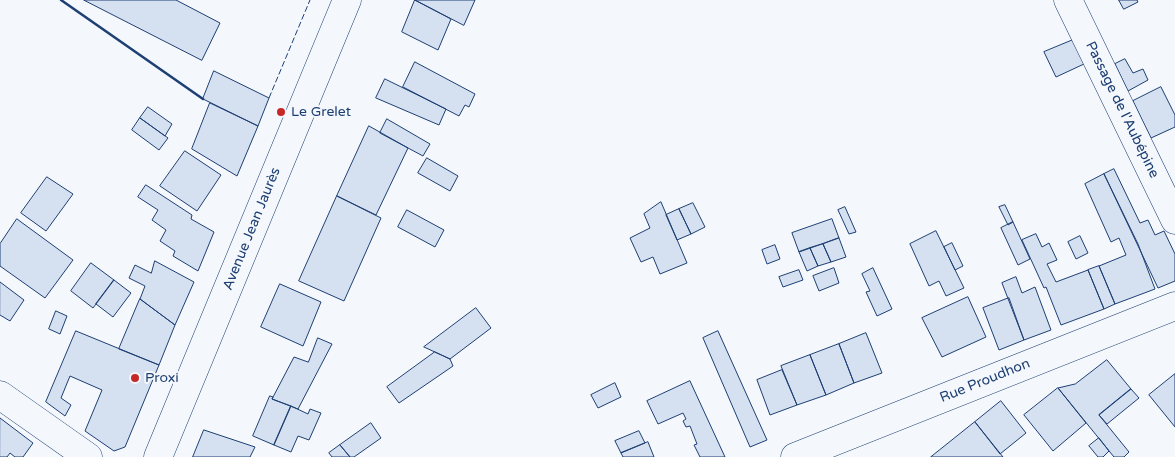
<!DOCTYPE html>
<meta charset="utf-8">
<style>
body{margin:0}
canvas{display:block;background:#f4f7fb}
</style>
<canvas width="1175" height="457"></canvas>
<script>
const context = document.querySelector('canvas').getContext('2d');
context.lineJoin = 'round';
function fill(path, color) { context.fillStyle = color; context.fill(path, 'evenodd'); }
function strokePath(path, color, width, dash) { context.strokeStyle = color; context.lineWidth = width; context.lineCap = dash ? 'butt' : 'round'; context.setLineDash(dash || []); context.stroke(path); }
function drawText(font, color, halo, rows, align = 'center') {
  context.font = font + ' "Varela Round",sans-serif'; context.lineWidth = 4; context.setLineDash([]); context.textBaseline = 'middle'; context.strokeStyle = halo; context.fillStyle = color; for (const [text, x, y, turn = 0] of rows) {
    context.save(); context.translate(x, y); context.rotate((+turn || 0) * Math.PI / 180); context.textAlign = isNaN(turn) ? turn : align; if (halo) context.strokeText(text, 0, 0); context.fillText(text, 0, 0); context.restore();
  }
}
const building = new Path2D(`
 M84,0H176L220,23L202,60Z
 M415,0L451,19L438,50L402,32Z
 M415,0H475L464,25Z
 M1119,0H1137L1138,2L1124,9Z
 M1073,40L1084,64L1056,77L1044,52Z
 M1125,59L1133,73L1143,69L1148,80L1128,91L1115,64Z
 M415,62L475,94L469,107L465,105L459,116L403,87Z
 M214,71L269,98L258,126L203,99Z
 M385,79L446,109L439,125L376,98Z
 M1161,87L1175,115V127L1151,138L1133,101Z
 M210,103L258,126L237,176L192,149Z
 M148,107L172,124L165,136L140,118Z
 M140,118L168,138L159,150L132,130Z
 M387,119L430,144L423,156L380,133Z
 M369,126L408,148L376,215L337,196Z
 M185,151L221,175L197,211L160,186Z
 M427,158L458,176L450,191L418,173Z
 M1114,169L1140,223L1148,220L1155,235L1164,231L1175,254V281L1158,288L1104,174Z
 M1104,174L1138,244L1155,289L1115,304L1099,266L1126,255L1119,238L1111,242L1085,184Z
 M47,177L73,194L46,231L21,213Z
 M146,185L192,215L191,219L214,232L198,271L173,256L175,251L160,241L166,230L152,220L158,210L138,197Z
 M337,196L381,218L344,301L299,281Z
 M661,202L687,263L660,274L653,257L641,262L630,238L650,228L644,214Z
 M693,203L705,227L691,234L679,209Z
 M1005,205L1013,222L1008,225L999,207Z
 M845,207L856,232L849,234L838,210Z
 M679,209L691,234L677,240L666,215Z
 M407,210L444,230L435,247L398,227Z
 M17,219L73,260L45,298L0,266V244Z
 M832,219L839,238L799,252L792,233Z
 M1013,222L1030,259L1018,265L1001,228Z
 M936,231L964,288L946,296L939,281L929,286L910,244Z
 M1036,234L1042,247L1049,243L1057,260L1047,264L1056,282L1088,270L1104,309L1061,325L1046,287L1044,288L1022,240Z
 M1080,236L1088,253L1076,259L1068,242Z
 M839,238L846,257L831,262L823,244Z
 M952,243L963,266L955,270L944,247Z
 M823,244L831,262L818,266L810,248Z
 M775,245L780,259L767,264L762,250Z
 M810,248L818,266L807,271L799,252Z
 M155,261L194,282L175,325L140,299L145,286L129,278L135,265L151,273Z
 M91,263L114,280L93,308L71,291Z
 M1099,266L1115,304L1104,309L1088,270Z
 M834,268L839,283L819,291L813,276Z
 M873,268L892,309L877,316L866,292L870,291L862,274Z
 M799,270L803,280L783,287L779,277Z
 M1016,277L1022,293L1035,287L1051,330L1024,340L1002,283Z
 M114,280L131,293L113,317L96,304Z
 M0,282L24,300L10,321L0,315Z
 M280,284L321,302L303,346L261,327Z
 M968,297L986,337L942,357L922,318Z
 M1009,298L1024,340L999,350L983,308Z
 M140,299L175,325L159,365L119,349Z
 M476,308L491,328L450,359L424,347Z
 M56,311L67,316L60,334L49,329Z
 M76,331L159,365L125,447L114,451L85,431L102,390L70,376L61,398L71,405L65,416L46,402Z
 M718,331L767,440L750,447L703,338Z
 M866,333L882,373L854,383L839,344Z
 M318,338L332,344L298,409L272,399L294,357L308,362Z
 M839,344L854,383L826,395L810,355Z
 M435,352L450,359L453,366L399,403L387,387Z
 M810,355L826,395L797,405L781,366Z
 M1107,360L1131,389L1099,415L1129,452L1124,457H1114L1058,388L1075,384Z
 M782,370L797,405L770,415L757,380Z
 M1175,374V427L1149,395Z
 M690,381L725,457H700L694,445L697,444L690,426L686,427L683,421L686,419L683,413L658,424L647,401Z
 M615,383L621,397L598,408L591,395Z
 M1058,388L1086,423L1053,451L1024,415Z
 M1131,389L1139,398L1107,424L1099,415Z
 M270,396L273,397L272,399L291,406L274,445L253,436Z
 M1001,401L1026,433L1000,454L975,422Z
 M291,406L308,414L310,409L321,413L309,440L298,436L291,452L274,445Z
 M0,418L33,443L23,457H15L10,453L7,457H0Z
 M975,422L1003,457H931Z
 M371,423L381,438L354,457H350L340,445Z
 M204,430L255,447L250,457H193Z
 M639,431L645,443L621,453L615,441Z
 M1099,438L1109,451L1103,457H1098L1089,446Z
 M648,442L654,457H623L621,453Z
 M340,445L350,457H332L329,453Z`);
fill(building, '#d5e0f0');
strokePath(building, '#1d3f73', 1);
const street = new Path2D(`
 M1068,0L1175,220
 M0,395L88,457
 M795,457L1175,306`);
const primary = new Path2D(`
 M158,457L347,0`);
strokePath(street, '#1d3f73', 29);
strokePath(primary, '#1d3f73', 29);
strokePath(street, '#f4f7fb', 28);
strokePath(primary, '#f4f7fb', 28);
strokePath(new Path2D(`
 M269,98L310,0`), '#1d3f73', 1, [6, 2.5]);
strokePath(new Path2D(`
 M61,0L203,99`), '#1d3f73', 2.5);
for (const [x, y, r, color] of [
 [281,112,5,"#c62828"],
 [135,378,5,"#c62828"]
]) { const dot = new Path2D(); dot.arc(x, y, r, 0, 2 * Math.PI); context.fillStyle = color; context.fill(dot); strokePath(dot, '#f4f7fb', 2); }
drawText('14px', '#1d3f73', '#f4f7fb', [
 ["Passage de l'Aubépine",1122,110,64],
 ["Avenue Jean Jaurès",252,229,-68],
 ["Rue Proudhon",985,381,-22]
]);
drawText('14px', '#1d3f73', '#f4f7fb', [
 ["Le Grelet",291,112],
 ["Proxi",145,378]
], 'left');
</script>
